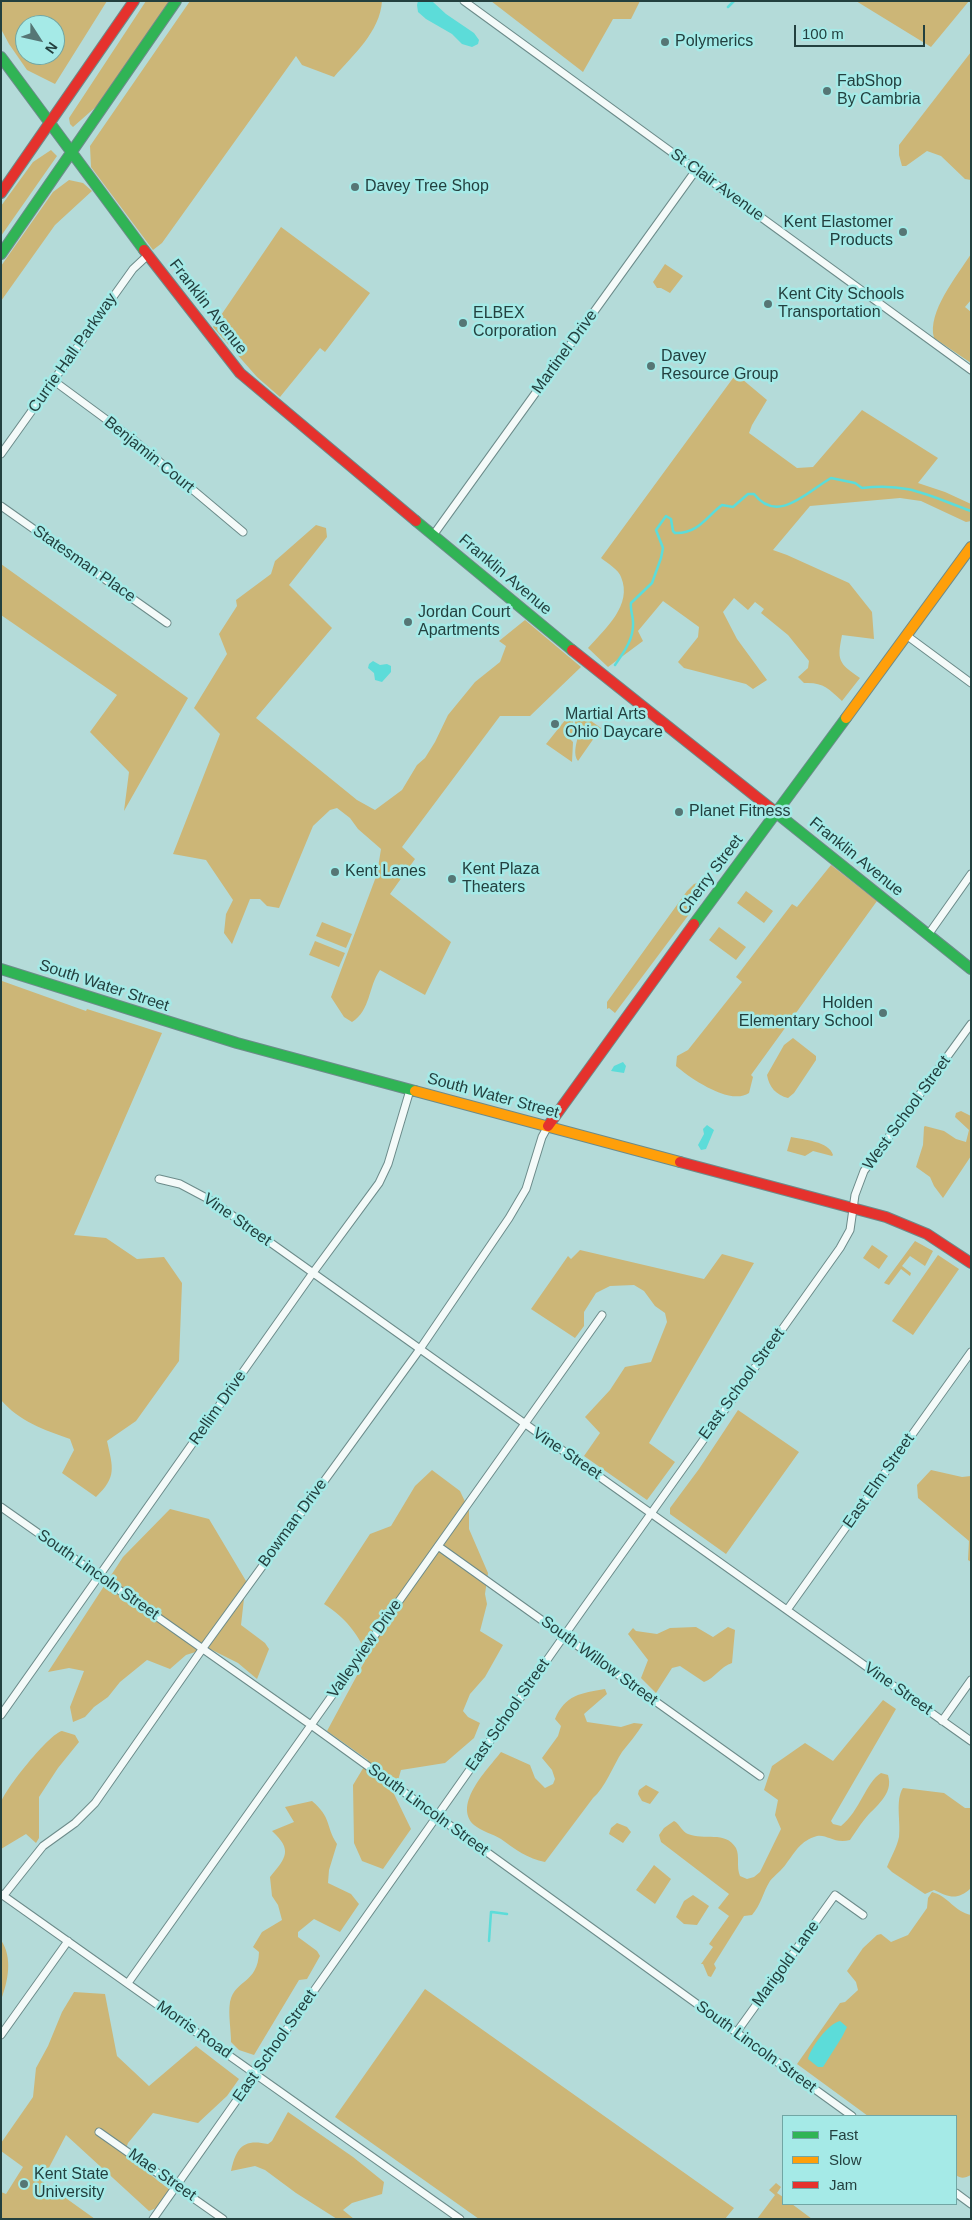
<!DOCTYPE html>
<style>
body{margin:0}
#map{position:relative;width:972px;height:2220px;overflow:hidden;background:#b4dbd9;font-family:Arial,sans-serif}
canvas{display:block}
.frame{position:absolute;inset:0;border:2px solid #23403f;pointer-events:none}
.legend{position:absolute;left:782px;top:2115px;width:175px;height:90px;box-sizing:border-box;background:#a5eae7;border:1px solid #71a6a4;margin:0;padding:6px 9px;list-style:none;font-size:15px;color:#23403f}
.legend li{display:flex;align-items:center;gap:10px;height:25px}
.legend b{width:25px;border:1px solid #71a6a4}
.north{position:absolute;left:15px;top:15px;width:50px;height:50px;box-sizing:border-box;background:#a5eae7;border:1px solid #71a6a4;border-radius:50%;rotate:125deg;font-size:14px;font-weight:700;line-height:20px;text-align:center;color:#23403f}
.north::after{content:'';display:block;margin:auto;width:18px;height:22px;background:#567675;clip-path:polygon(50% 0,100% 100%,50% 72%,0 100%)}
.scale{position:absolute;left:794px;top:25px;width:131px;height:22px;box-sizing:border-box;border:2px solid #23403f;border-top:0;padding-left:6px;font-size:15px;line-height:18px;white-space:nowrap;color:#23403f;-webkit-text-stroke:4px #a5eae7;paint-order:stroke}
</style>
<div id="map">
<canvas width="972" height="2220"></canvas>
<div class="frame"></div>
<ul class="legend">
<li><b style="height:6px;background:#30b455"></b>Fast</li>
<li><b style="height:6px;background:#ff9f0a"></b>Slow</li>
<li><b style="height:6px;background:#e5322d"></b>Jam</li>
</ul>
<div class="north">N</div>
<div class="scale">100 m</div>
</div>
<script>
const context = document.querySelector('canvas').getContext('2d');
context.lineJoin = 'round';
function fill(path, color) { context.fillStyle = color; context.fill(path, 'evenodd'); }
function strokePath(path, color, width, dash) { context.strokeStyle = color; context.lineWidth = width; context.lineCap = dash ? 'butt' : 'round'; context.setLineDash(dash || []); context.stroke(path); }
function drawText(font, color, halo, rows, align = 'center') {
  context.font = font + ' Arial,sans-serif'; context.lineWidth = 5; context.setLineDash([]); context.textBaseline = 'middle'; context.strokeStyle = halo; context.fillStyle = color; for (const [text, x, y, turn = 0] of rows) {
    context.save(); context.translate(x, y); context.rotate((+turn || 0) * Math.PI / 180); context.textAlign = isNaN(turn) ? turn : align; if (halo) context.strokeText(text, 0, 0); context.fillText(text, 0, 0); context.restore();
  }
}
fill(new Path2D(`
 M1,1H107L55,84L27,70L9,44L1,29ZM25,25H55V55H25Z
 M146,1H170L98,105L73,127L70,124L69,118Z
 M190,1H382C380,32 353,55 334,77L302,65L296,56L162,243L153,250L91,167L90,146Z
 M491,1H640L631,19H613L583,72Z
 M856,1H969L931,47Z
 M971,52V180L965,179L941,156L927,151L906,166H902L899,155V145Z
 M51,150L57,156L1,236V206L33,162Z
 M69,180L83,183L92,191L55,225L1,301V266L53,192Z
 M281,227L370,293L325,352L320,348L280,397L257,377L213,327Z
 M971,254V300L965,307L971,312V363L934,338C927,312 957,276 971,254Z
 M665,264L683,276L670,293L661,288H657L653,282Z
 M736,374L767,400L752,425L749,433L797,468L813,467L862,410L938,458L918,483L945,492L971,504V521L966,522L921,501L900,498L810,506L773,550L787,555L849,583L872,612L874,639L842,635C837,660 838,663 860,678L842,701C828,688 823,682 804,683L798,677L808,668L809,661L788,635L761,613L764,609L755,602L748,610L734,598L723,612L737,639L767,680L753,689L746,684L684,668L678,662L698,637L699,627L663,601L638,631L643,641L608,667L588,648C605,629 633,605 621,577C619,570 607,563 601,558Z
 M316,525L326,528L327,537L289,585L332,628L256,718L357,800L375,810L402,790L417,765L425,758L435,742L448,715L475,682L500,662L506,646L499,641L525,620L581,667L530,716H500L402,847L415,859L390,894L451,942L425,995L380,970C368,987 371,1010 352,1022L344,1017L331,997L377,874L381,849L358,829L350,818L337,808L330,810L313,826L279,908L267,906L260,899H250L232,944L224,933L226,914L233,900L206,860L173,854L220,734L194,708L227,654L219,634L237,606L236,600L271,574L275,561Z
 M1,564L188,698L124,811L129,772L90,732L117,695L1,615Z
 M570,714C575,722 574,732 570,739L573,742L572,762L546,744Z
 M578,714H581L601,728L578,761C573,755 576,744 578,737L575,735V719Z
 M831,865L877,901L751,1075L753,1077L749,1093C730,1106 690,1078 676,1066L677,1056L688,1050L742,982L736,977L792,904L797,907Z
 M701,882L708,889L615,1013L609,1008L607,1009V1002L687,891L694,884Z
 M746,891L773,911L764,923L737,903Z
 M322,922L352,934L346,948L316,936Z
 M719,927L746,947L736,960L709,940Z
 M315,941L345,953L339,967L309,955Z
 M2,981L86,1011L87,1009L162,1033L74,1235L106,1238L137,1259L164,1257L182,1283L179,1361L136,1421L107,1441C113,1468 117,1477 96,1497L62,1473L74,1450L70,1439C44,1430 19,1421 1,1400Z
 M793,1038L816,1056V1060L794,1093L788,1098C776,1095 769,1087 767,1075L784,1045Z
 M961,1111L971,1116V1156L943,1198L934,1186L930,1177L916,1167L923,1145L924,1127L925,1126L944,1131L956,1139L966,1142L969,1130L955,1117L956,1113Z
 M791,1137C804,1140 829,1141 833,1155L832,1156L813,1151L805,1156L787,1151Z
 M915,1241L933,1251L925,1266L910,1256L902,1266L911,1273L910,1276L901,1269L889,1285L884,1283Z
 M872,1245L888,1256L879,1269L863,1258Z
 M580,1250L704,1279L722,1254L754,1263L649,1443L675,1462L647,1500L584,1456L600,1433L585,1417L610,1390L625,1367L651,1362L667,1322L665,1313L655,1306L644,1291L634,1285L610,1286L596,1293L584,1312V1326L575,1338L531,1309L568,1256L571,1259Z
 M938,1255L959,1269L913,1335L892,1321Z
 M738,1410L799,1452L726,1554L670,1514V1508L699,1469Z
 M432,1470L460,1491L469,1510V1529L488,1573L485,1594L487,1604L480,1631L503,1645L485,1677L470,1694L463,1711L468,1717L480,1723L474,1738L445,1763L401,1770L394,1794L411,1829L383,1869L362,1861L354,1843L353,1785L368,1760L327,1731L368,1655C355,1631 347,1619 324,1604L370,1534L391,1526L415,1486Z
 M931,1470L962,1477L971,1476V1562L968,1560L969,1541L918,1498L917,1485Z
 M170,1509L209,1519L246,1581L241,1625L265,1643L269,1649L257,1679L238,1663L208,1648L186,1655L170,1669L147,1660L120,1682L108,1697L94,1707L85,1717L73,1722L70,1707L84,1671L69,1668L48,1672L123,1557Z
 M696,1627L713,1637L728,1627L735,1630L732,1663C720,1667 715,1678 704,1682L680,1666L672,1668L656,1693L641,1678L648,1660L628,1634L633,1628L636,1631L657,1634L670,1628Z
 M605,1689L607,1694L584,1714L587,1722L621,1727L634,1723L643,1724C637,1734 629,1743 622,1752C613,1766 605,1788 593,1798L545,1862C528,1859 515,1849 501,1839C493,1834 481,1831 474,1825C452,1804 489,1768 501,1752L530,1765L535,1778L545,1788L553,1784L555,1779L552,1770L542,1758L558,1736L561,1726L555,1719C565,1695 581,1693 605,1689Z
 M883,1700L896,1709L831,1821L833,1824L841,1826C860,1811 866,1782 881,1773L888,1775C894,1795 875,1806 864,1820C859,1826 855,1833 850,1840C834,1844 827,1834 817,1836C800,1841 796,1851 786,1864C782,1870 775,1875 770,1881C763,1892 761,1905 752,1915L744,1916L714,1964L716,1968L711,1977L708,1976L703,1964H701L713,1947L709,1944L729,1916L718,1908L729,1894L661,1842L659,1835L664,1828L674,1821C680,1824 682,1832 688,1834C704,1841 725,1830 736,1848C740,1856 736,1867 740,1876L747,1879L754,1877L760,1872L781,1829L775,1815L778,1800L764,1790L772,1766L805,1743L833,1761Z
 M62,1731L75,1735L79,1742L58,1768L39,1797V1838L36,1843L26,1834L1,1849C1,1834 0,1817 1,1803C4,1790 50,1733 62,1731Z
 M646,1785L659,1792L650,1804L642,1801L638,1794L639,1790Z
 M903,1788L944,1793L965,1808H971V1888C957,1901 949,1897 934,1890L925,1894L892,1872L887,1867C891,1857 897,1847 899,1837C901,1822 895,1800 903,1788Z
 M312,1801C332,1818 325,1825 337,1844L329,1870L328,1883L351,1894L359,1904L340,1932L314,1919L298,1932V1937L317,1951L320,1956L307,1979L299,1980L254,2055L239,2050L231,2042C231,2030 228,2014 230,2002C235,1979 258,1984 259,1952L253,1947L262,1932L282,1920L278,1905L272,1896L270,1877C286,1858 293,1850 272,1831L294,1822L285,1807Z
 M617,1823L627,1827L631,1832L623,1843L609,1834L611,1828Z
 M654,1865L671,1879L655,1904L636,1890Z
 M932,1892C948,1896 955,1912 971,1915V2175C965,2178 961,2179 956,2175V2116H868L797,2064L840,2003L845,2002L858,1990L856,1982L847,1971L863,1948L877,1935L881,1934L891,1942L908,1935L927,1908L928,1898Z
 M693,1895L709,1906L697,1925L684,1924L676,1917L684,1901Z
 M1,1940C13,1958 8,1981 1,2000Z
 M425,1989L734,2208L725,2219H479L335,2117Z
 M74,1992L105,1994L117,2056L149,2086L196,2046L239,2079L227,2096L198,2123L153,2113L128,2143L124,2154L170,2190L159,2207L149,2211L66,2135L42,2181L95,2219H1V2192L6,2194L23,2167L1,2151V2143L33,2097L36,2068L48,2046L62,2012Z
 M288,2112L353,2157L384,2182L382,2194L352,2203L343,2210L354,2219H337L296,2193L265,2170L255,2166L231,2171C236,2149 242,2138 268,2144L272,2141Z
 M776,2183L781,2187L777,2193L783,2197V2204H792L812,2219H757L775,2195L769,2190Z`), '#ccb677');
fill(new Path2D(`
 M418,1L433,2L446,14L474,33L479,40L478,44L472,47L462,44L452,34L426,19L418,12L417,5Z
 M373,661L380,665L387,664L391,666V672L382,682L375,680L374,673L368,668L369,664Z
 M623,1062L626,1066L624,1073L611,1071L614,1066Z
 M707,1125L714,1130L706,1149L701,1150L698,1145L704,1134L703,1129Z
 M840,2021L847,2027L842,2037L823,2067H818L808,2059C811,2047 828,2024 840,2021Z`), '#5cdcd9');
strokePath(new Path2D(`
 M728,7L734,1
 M615,665C624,652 634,639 633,622C633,615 630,610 631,603L652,583L661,558L663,548L656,530L666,516L671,519L673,531L675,533C698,534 706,517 722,505L733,507L748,494H754C778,525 808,491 831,478L855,483L862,488C908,482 929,496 971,511
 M492,1912L507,1914
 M489,1941L491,1912`), '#5cdcd9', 2.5);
const street = new Path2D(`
 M464,1L971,370
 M54,381L130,437L243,532
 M1,454L133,269L148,255
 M1,506L167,623
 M434,534L696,170
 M906,635L971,683
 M928,935L971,874
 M159,1179L180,1184L212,1201L971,1741
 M1,1507L311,1725L852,2116
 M438,1546L760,1776
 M787,1610L971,1352
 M1,1715L312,1274L379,1183L388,1164L410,1090
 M942,1721L971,1680
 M1,1894L460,2219
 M4,1895L43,1846L75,1823L95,1803L203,1648L420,1349L509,1218L526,1189L542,1137L548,1126
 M128,1983L602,1315
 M736,2033L835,1895L863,1915
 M1,2035L68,1941
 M99,2132L223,2219
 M956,2193L971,2204
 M153,2219L583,1609L840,1248L850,1230L855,1195L864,1171L971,1024`);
const fast = new Path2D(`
 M1,57L144,250
 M1,254L176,1
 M416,521L572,650
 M774,811L971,969
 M694,924L846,718
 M1,969L237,1043L415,1091`);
const slow = new Path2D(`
 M846,718L971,547
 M415,1091L680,1162`);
const jam = new Path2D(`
 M1,193L134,1
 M144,250L240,373L416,521
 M572,650L774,811
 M548,1126L694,924
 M680,1162L886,1217L927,1234L971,1263`);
strokePath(street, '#6c8b8a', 9);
strokePath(fast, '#6c8b8a', 12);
strokePath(slow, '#6c8b8a', 12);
strokePath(jam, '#6c8b8a', 12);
strokePath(street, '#f4faf9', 7);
strokePath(fast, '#30b455', 10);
strokePath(slow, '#ff9f0a', 10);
strokePath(jam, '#e5322d', 10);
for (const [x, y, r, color] of [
 [665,42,5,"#567675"],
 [827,91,5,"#567675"],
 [355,187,5,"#567675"],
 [903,232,5,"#567675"],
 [768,304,5,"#567675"],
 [463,323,5,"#567675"],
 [651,366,5,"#567675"],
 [408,622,5,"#567675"],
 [555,724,5,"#567675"],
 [679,812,5,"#567675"],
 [335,872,5,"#567675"],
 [452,879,5,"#567675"],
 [883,1013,5,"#567675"],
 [24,2184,5,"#567675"]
]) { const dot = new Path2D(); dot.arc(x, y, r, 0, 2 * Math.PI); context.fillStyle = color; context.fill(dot); strokePath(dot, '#a5eae7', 2); }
drawText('16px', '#23403f', '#a5eae7', [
 ["Polymerics",675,42],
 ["FabShop",837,82],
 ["By Cambria",837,100],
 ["Davey Tree Shop",365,187],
 ["Kent Elastomer",893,223,"right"],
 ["Products",893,241,"right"],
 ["Kent City Schools",778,295],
 ["Transportation",778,313],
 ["ELBEX",473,314],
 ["Corporation",473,332],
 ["Davey",661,357],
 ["Resource Group",661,375],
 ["Jordan Court",418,613],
 ["Apartments",418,631],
 ["Martial Arts",565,715],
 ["Ohio Daycare",565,733],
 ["Planet Fitness",689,812],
 ["Kent Plaza",462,870],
 ["Theaters",462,888],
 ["Kent Lanes",345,872],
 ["Holden",873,1004,"right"],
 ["Elementary School",873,1022,"right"],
 ["Kent State",34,2175],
 ["University",34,2193]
], 'left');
drawText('16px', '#23403f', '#a5eae7', [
 ["St Clair Avenue",717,185,36],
 ["Franklin Avenue",208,307,52],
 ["Martinel Drive",565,352,-54],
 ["Currie Hall Parkway",73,353,-55],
 ["Benjamin Court",149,455,39],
 ["Statesman Place",84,564,35],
 ["Franklin Avenue",505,575,40],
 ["Franklin Avenue",856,857,39],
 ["Cherry Street",711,875,-53],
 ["South Water Street",104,986,18],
 ["South Water Street",493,1096,15],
 ["West School Street",907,1113,-54],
 ["Vine Street",237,1220,35],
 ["East School Street",742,1384,-54],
 ["Rellim Drive",218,1408,-55],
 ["Vine Street",567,1454,34],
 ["East Elm Street",879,1481,-55],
 ["Bowman Drive",293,1523,-54],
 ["South Lincoln Street",98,1575,35],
 ["Valleyview Drive",365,1649,-55],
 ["South Willow Street",599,1661,36],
 ["Vine Street",898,1689,35],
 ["East School Street",508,1715,-55],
 ["South Lincoln Street",428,1810,36],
 ["Marigold Lane",786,1964,-54],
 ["Morris Road",194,2030,35],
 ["East School Street",275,2046,-55],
 ["South Lincoln Street",756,2047,36],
 ["Mae Street",162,2175,35]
]);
</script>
